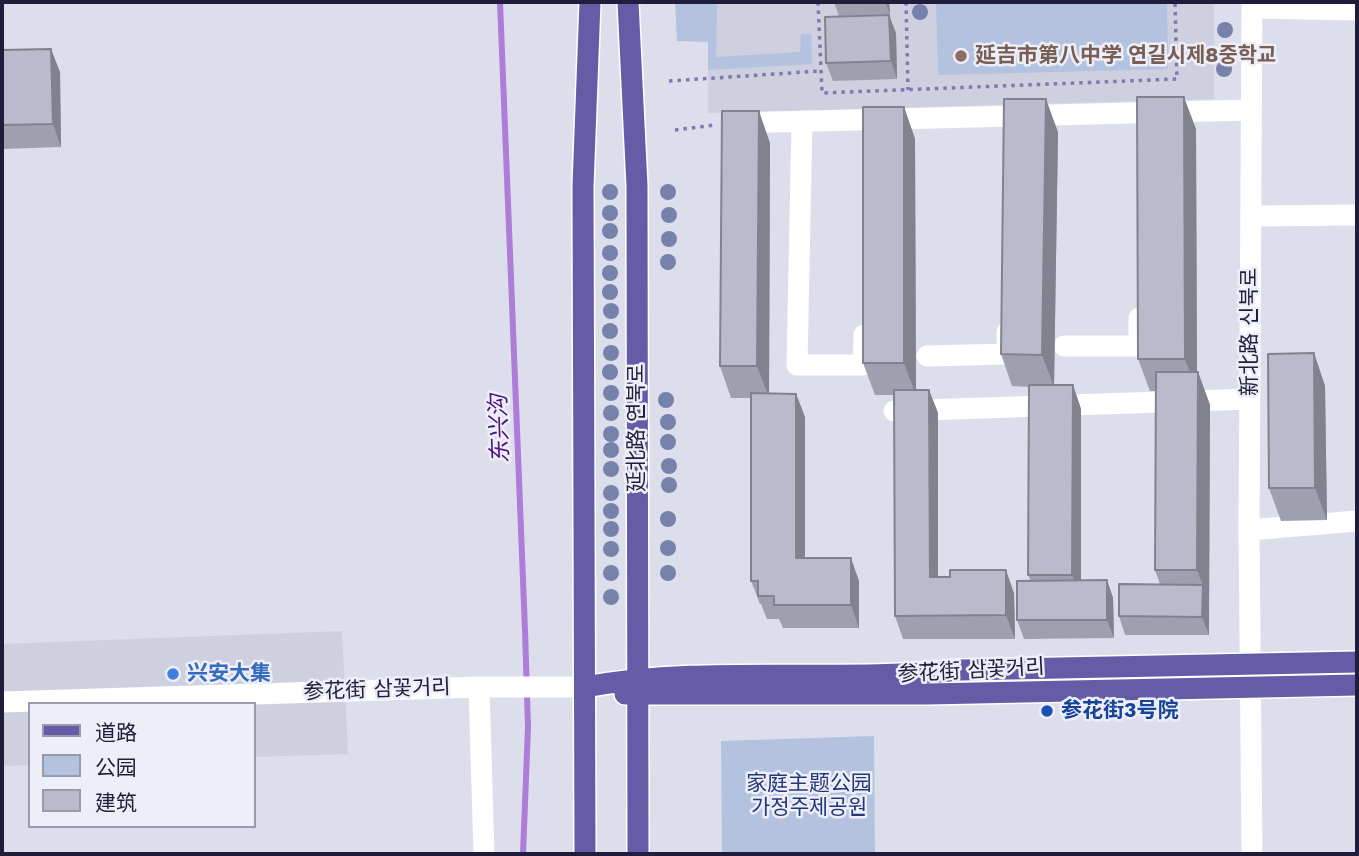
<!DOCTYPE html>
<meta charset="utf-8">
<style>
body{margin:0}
#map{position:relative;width:1359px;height:856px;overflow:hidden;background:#dddeeb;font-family:"Work Sans","Noto Sans SC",sans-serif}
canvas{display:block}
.frame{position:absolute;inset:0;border:4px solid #201d3c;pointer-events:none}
.legend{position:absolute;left:28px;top:702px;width:228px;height:126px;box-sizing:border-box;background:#edeef7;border:2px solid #9b9aac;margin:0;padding:9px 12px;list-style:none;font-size:21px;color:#201d3c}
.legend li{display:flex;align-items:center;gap:14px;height:35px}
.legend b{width:35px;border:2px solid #9b9aac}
</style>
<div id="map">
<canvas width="1359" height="856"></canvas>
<div class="frame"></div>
<ul class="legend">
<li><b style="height:9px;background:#645ca6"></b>道路</li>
<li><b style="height:19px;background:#b2c2df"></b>公园</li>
<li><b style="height:19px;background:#b9bacc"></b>建筑</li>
</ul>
</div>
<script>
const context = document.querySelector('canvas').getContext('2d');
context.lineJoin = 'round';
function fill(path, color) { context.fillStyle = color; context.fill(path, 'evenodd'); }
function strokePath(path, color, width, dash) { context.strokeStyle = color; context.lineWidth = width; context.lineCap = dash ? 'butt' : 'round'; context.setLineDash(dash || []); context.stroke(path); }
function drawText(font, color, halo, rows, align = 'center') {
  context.font = font + ' "Work Sans","Noto Sans SC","Noto Sans KR",sans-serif'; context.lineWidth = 5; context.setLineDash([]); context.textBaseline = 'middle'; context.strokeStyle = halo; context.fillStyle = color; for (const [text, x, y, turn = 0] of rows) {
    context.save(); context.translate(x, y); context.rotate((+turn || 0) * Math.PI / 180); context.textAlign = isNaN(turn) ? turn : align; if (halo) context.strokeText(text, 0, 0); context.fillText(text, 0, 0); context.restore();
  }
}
fill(new Path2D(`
 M708,2H1214V99L708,113Z
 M342,631L348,754L254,757V704H30V765L2,766V644Z`), '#cecfdf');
fill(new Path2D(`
 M675,2H717L716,57L800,52L801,34H811L812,64L708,70V42L677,41Z
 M936,2H1167L1168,69L938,75Z
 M874,736L875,854H722L721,741Z`), '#b2c2df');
strokePath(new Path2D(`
 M500,2L525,630L528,727L523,854`), '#ad7dd8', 6);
const major = new Path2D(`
 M628,2L637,186L638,854
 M585,687C708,665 836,683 960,670L1357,662
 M625,694H928L1357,685
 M585,854L583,186L590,2`);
strokePath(major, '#fff', 24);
strokePath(new Path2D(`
 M818,2L822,93L1177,79L1175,2
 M906,2L908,90
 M669,81L820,71
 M675,130L715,125`), '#7d79b2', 3.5, [3.5, 5]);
strokePath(new Path2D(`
 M1252,8L1357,10
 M802,121L797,365H863L864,335
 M736,123L1251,110
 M1251,216L1357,215
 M1064,346H1139V318
 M927,356L1007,354V332
 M894,411L1250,399
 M1249,530L1357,521
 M479,687L484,854
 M2,702L479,687H585
 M1252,854L1249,530L1252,2`), '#fff', 21);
strokePath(major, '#645ca6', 21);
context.fillStyle = '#7682ab';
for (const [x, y] of [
 [920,12],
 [1225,30],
 [1224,69],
 [610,192],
 [668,192],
 [610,213],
 [669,215],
 [610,231],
 [669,239],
 [610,253],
 [668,262],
 [610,273],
 [610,292],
 [611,311],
 [610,331],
 [611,353],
 [610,372],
 [611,393],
 [666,400],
 [611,413],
 [668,422],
 [611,434],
 [668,442],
 [611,450],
 [669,466],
 [611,469],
 [669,485],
 [611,493],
 [611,511],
 [668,519],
 [611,529],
 [668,548],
 [611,549],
 [611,573],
 [668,573],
 [611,597]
]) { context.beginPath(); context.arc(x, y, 8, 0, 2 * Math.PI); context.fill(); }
fill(new Path2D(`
 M834,2H889L890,14L839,16Z
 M896,33L897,79L833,81L826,63Z
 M2,50L60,72L61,147L2,149Z
 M904,107L915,139L916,390H929L938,413V577L1014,593L1015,639H903L895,616L894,395H875L863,363Z
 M1196,129L1197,372H1198L1210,405L1209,635H1125L1119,616L1160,584L1155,570L1156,391H1150L1138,359Z
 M1058,132L1054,385H1073L1081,409V580H1107L1113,598L1114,638L1024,639L1017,620L1031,581L1028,575L1029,387L1012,386L1001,354Z
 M770,143L769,393L796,394L805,417V558L859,581V628H783L779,619H767L761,604H760L751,581V398H731L720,366Z
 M1314,353L1325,386L1327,520L1281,521L1269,488Z`), '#9fa0af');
fill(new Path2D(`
 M885,2H889L890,14Z
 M889,15L896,33L897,79L891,61Z
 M51,49L60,72L61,147L53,124Z
 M1184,97L1196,129L1197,391L1185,359Z
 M1046,99L1058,132L1054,387L1042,355Z
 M904,107L915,139L916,395L904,363Z
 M759,111L770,143L769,398L757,366Z
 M1314,353L1325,386L1327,520L1315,488Z
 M1198,372L1210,405L1209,602L1197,570Z
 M1073,385L1081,409V598L1072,575Z
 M929,390L938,413V601L930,577Z
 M796,394L805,417V581L796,558Z
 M851,558L859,581V628L851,605Z
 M1006,570L1014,593L1015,639L1006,615Z
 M1107,580L1113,598L1114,638L1107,620Z
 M1203,585L1209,603V635L1202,617Z`), '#82828f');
const building = new Path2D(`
 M889,15L891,61L826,63L825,17Z
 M51,49L53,124L2,125V50Z
 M1137,97H1184L1185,359H1138Z
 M1004,99H1046L1042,355L1001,354Z
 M863,107H904V363H863Z
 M722,111H759L757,366H720Z
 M1314,353L1315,488H1269L1268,354Z
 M1156,372H1198L1197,570H1155Z
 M1029,385H1073L1072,575H1028Z
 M894,390H929L930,577H950V570H1006V615L895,616Z
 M751,393L796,394V558H851V605H774V596H758V581H751Z
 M1107,580V620H1017V581Z
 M1119,584L1203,585L1202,617L1119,616Z`);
fill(building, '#b9bacc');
strokePath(building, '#82828f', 2);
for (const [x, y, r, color] of [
 [961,56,7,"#8d6e63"],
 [173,674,7,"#3f7fe0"],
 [1047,711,7,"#1a4fb4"]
]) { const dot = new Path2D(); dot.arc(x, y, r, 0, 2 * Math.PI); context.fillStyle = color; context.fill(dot); strokePath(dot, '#edeef7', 2.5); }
drawText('bold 21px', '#785e54', '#edeef7', [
 ["延吉市第八中学 연길시제8중학교",975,56]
], 'left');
drawText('21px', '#201d3c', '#edeef7', [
 ["新北路 신북로",1250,332,-90],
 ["延北路 연북로",637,428,-90],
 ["参花街 삼꽃거리",971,671,-3],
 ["参花街 삼꽃거리",377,690,-2]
]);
drawText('bold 21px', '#366cbe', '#edeef7', [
 ["兴安大集",187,674]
], 'left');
drawText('bold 21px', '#164399', '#edeef7', [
 ["参花街3号院",1061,711]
], 'left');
drawText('21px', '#223777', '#edeef7', [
 ["家庭主题公园",809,784],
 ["가정주제공원",809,808]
]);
drawText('italic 23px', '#4c117e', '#edeef7', [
 ["东兴沟",500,429,-92]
]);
</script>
